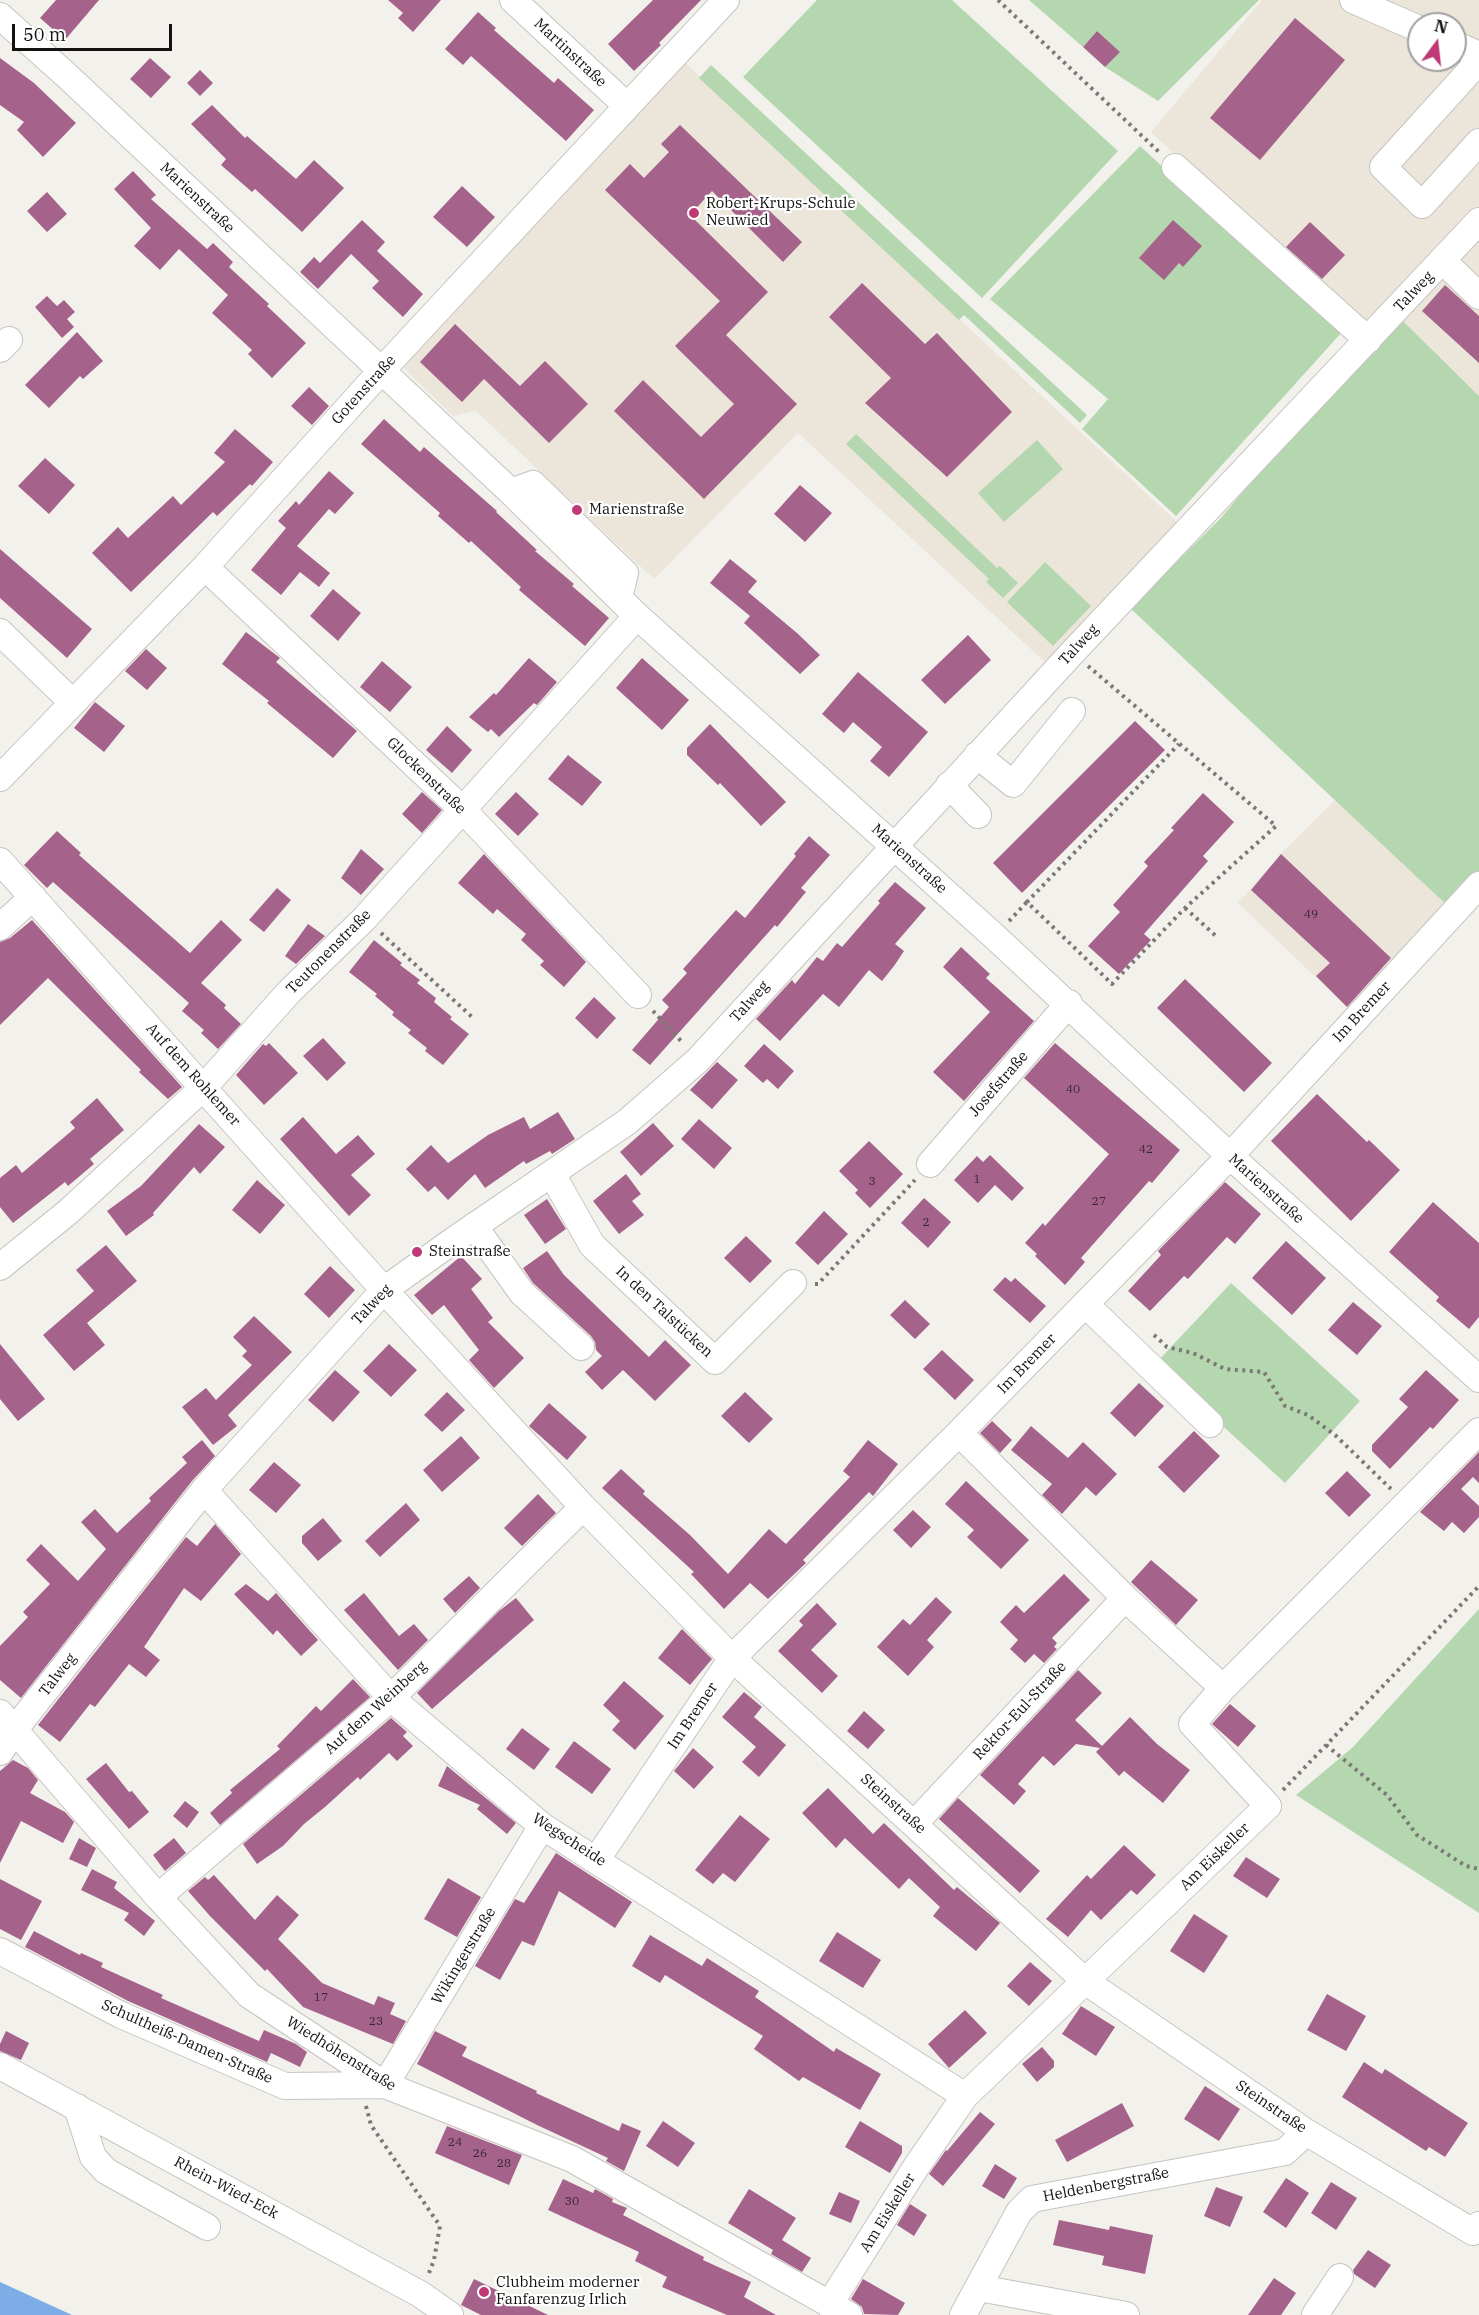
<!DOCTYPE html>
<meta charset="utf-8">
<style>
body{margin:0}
#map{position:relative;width:1479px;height:2315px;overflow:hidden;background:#f3f1ec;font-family:"IBM Plex Serif",serif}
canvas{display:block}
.north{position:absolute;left:1407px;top:12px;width:60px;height:60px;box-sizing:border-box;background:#fff;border:2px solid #a1a0a0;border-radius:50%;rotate:15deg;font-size:16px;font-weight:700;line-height:24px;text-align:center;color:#131211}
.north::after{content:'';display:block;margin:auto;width:21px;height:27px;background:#c03875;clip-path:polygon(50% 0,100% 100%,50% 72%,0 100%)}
.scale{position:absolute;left:12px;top:24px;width:160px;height:27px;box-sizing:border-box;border:3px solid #131211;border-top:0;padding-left:8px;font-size:18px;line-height:21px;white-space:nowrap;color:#131211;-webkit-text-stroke:4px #fff;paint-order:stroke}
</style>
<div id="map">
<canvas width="1479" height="2315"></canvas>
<div class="north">N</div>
<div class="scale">50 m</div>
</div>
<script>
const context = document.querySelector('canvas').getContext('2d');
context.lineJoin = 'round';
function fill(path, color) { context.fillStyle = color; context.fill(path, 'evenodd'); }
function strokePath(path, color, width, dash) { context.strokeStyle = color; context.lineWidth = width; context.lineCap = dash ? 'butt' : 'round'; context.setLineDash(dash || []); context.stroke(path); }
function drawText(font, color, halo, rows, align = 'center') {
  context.font = font + ' "IBM Plex Serif",serif'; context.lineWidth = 4.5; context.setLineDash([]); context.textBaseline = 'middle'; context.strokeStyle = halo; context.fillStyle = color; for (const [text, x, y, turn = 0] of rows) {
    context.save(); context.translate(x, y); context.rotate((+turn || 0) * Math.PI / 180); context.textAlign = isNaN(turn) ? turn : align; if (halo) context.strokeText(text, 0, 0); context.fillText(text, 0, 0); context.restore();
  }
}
fill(new Path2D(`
 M1262,0H1479V396L1403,321L1362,326L1151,132ZM1419,24H1455V60H1419Z
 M682,60L1180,525L1049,666L798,433L654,579L476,411L453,416L402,366Z
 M1336,799L1451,909L1348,1008L1238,903L1281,854Z`), '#ebe5da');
fill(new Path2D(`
 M817,0H952L1118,151L982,298L743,77Z
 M1029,0H1259L1158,101L1105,67L1119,52L1097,31L1083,47Z
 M711,65L1087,415L1080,423L964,315L959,320L699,78Z
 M1140,146L1342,332L1176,516L1082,429L1108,399L990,299Z
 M1403,321L1479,396V875L1451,909L1130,608L1220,519L1302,422Z
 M856,434L997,568L1000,566L1018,583L1003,598L986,582L989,579L846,444Z
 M1037,440L1063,469L1004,522L978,493Z
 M1045,562L1091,606L1053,646L1007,602Z
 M1231,1283L1360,1401L1285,1483L1155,1364Z
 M1479,1609V1913L1296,1795L1353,1747Z`), '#b5d7af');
fill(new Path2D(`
 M0,2282L72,2315H0Z`), '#7dade7');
fill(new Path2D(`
 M56,0H99L65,40L40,18Z
 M388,0H441L413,32L398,18L403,13Z
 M653,0H701L659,43L661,45L634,71L608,44Z
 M478,12L496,28L494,30L554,83L558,78L594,110L566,141L471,56L463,65L445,49Z
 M1295,18L1345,60L1260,160L1210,118Z
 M1097,31L1120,52L1105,67L1083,47Z
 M0,58L34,83L76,123L43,157L17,130L24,122L0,105Z
 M150,58L171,77L151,98L130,79Z
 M200,70L213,83L200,96L187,83Z
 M212,105L245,138L247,136L296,179L314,160L344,188L302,232L255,189L252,192L221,165L226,159L191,124Z
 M680,125L802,242L783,262L712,191L690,215L768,292L726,335L797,404L704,499L614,411L643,380L701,437L734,404L675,346L720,301L605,190L630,164L644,178L669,152L661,144Z
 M133,171L156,195L151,199L207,249L213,243L233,262L229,267L269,304L267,306L306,343L272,378L248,354L252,350L212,313L228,295L179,249L160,270L134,246L151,228L114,189Z
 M462,186L495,217L467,247L433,217Z
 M47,192L67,214L47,232L27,211Z
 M362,220L385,242L377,251L423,294L403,317L372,288L379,281L351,254L318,289L300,272L314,257L320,263Z
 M1173,220L1202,246L1183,267L1179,263L1164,280L1139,258Z
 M1310,222L1345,255L1322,279L1286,247Z
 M862,283L925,344L937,333L1012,412L947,477L865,403L891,378L829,317Z
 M1445,285L1479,316V363L1422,311Z
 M47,296L57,306L64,300L75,312L67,319L74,327L62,338L35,307Z
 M455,324L520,386L545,361L588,404L549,443L484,379L462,402L420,362Z
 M77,332L103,361L83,379L80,376L49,408L25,385Z
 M309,387L329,406L312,425L291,406Z
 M384,419L420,452L424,447L497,511L496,512L537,550L535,551L574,584L572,586L609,618L585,646L519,590L521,587L471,541L469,543L438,516L440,513L361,444Z
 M235,429L273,462L252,486L250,484L217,516L213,512L131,592L92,553L118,527L128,538L173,496L181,505L225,462L214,453Z
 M45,458L75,485L49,514L18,486Z
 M329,471L354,493L335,514L329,509L297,546L330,573L319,587L300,572L281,595L251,570L286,528L278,521L296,501L299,505Z
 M800,485L832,513L805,542L774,514Z
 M0,549L92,629L67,658L0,598Z
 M730,559L757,581L748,592L797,633L820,655L800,674L744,623L750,616L710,583Z
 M333,589L361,613L338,641L310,616Z
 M246,632L280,658L276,662L357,731L333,758L267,703L269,701L222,664Z
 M968,635L991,660L945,704L921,680Z
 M146,649L167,668L147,690L125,671Z
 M529,658L557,682L537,705L534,703L499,737L491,729L488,732L469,717L494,693L496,695Z
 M642,658L689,700L662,730L616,688Z
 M382,661L412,687L390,712L360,687Z
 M858,672L928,732L889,777L870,761L882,747L853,722L844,733L822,714Z
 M95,702L125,726L104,752L74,728Z
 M1135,721L1165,750L1022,893L993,863Z
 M710,724L786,802L761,826L720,783L718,785L687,755V748Z
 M447,726L472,750L452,773L426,750Z
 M568,755L602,782L582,806L548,779Z
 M422,792L442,810L422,833L402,814Z
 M516,792L539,814L518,836L495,814Z
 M1203,793L1234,822L1203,856L1208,861L1144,934L1151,940L1119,974L1088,946L1120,912L1113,905L1148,866L1144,862L1174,830L1171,828Z
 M57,831L81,853L79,855L190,953L221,920L242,940L201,983L226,1005L224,1008L241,1024L218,1049L201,1033L204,1030L182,1011L189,1003L53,882L47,888L24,865Z
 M809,836L830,855L801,888L806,892L777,927L775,925L650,1065L632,1050L669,1007L662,1000L687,973L683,969L736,910L745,918L796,856L794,854Z
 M361,849L384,869L361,895L341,878Z
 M484,854L586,962L564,987L540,965L544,961L521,940L526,934L497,909L493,914L458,883Z
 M1281,854L1391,958L1347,1007L1316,976L1330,963L1251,890Z
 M895,882L926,908L895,944L904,951L894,966L882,981L869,970L839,1007L823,994L780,1041L756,1019L792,980L795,984L817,957L823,961L837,943L842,947L880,903L878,901Z
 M277,888L291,900L264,932L249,920Z
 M32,920L182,1087L168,1099L139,1072L141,1070L48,978L0,1025V942L10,938Z
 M308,924L325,936L296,964L285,956Z
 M374,940L402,963L400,965L420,980L417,983L436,998L434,1002L452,1017L450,1019L469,1034L443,1065L425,1051L427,1048L408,1033L411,1030L392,1015L394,1012L375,996L377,994L349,972Z
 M961,947L990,974L986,978L1034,1021L964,1101L933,1072L990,1012L943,967Z
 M1185,979L1272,1063L1244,1092L1157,1008Z
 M594,997L616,1018L597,1039L575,1018Z
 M323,1038L346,1063L327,1081L303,1056Z
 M269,1043L298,1073L264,1105L236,1075L263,1044L266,1046Z
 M1055,1043L1180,1150L1152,1183L1149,1181L1081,1258L1085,1262L1065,1285L1035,1256L1037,1254L1025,1243L1043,1223L1045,1226L1109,1154L1024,1078Z
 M764,1044L794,1071L778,1089L767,1079L763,1083L744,1066Z
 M717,1062L738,1080L712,1109L690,1090Z
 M1317,1094L1367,1142L1369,1140L1400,1170L1351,1221L1271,1141Z
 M97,1098L124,1130L90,1159L94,1164L68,1186L65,1182L13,1223L0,1207V1178L16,1165L22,1173L75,1128L70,1122Z
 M558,1112L575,1139L552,1154L550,1151L526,1164L524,1161L485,1188L475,1174L448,1200L435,1186L428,1192L406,1169L431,1145L448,1163L488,1135L524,1117L530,1129Z
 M303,1117L336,1154L358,1135L375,1154L351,1175L371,1195L349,1216L280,1139Z
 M699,1119L732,1148L714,1169L681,1139Z
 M653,1123L674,1146L641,1176L620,1152Z
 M199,1124L225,1147L200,1174L194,1167L153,1213L154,1215L126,1236L107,1211L141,1186Z
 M869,1141L903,1174L870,1208L855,1193L858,1190L839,1171Z
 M990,1155L1024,1188L1012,1201L995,1185L978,1203L954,1180L977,1156L983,1162Z
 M626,1174L641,1194L632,1201L644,1215L619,1234L593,1201Z
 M257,1180L285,1205L260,1234L232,1210Z
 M1225,1182L1261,1214L1235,1244L1227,1237L1188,1279L1184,1276L1150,1311L1128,1291L1161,1255L1158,1251Z
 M924,1198L951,1222L928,1248L901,1223Z
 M547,1199L566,1229L545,1244L524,1215Z
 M1433,1202L1479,1243V1317L1469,1329L1436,1301L1439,1297L1389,1252Z
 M824,1211L848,1234L818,1265L795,1243Z
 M746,1236L772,1261L750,1283L724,1258Z
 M1286,1241L1326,1278L1292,1315L1252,1278Z
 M106,1245L137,1281L87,1323L105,1345L74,1371L43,1335L94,1291L76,1270Z
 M547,1251L564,1275L649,1357L665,1340L691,1365L655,1401L623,1370L602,1390L585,1372L602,1356L596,1350L595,1342L591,1336L533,1283L523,1268Z
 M461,1256L482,1279L471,1289L493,1318L488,1322L524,1358L494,1388L469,1360L479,1350L444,1305L432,1315L414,1295Z
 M330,1266L355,1290L329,1318L304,1294Z
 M1005,1277L1011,1282L1015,1278L1046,1306L1030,1323L993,1290Z
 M905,1300L930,1324L915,1339L890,1315Z
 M1353,1302L1382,1326L1357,1355L1328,1330Z
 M254,1316L292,1352L228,1415L237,1426L213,1445L182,1407L206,1388L216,1400L252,1365L242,1356L247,1351L233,1337Z
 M0,1344L45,1399L18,1421L0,1399Z
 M389,1344L417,1370L391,1397L363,1371Z
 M942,1350L974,1380L955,1400L923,1369Z
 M335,1370L360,1392L333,1422L308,1400Z
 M1426,1370L1459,1400L1433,1429L1430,1427L1390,1469L1372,1451V1445L1408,1407L1399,1399Z
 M1139,1383L1164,1406L1135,1437L1110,1413Z
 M447,1392L465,1410L442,1432L424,1415Z
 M745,1392L773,1419L749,1443L721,1416Z
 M549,1403L587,1437L567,1460L529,1426Z
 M992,1421L1012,1440L1000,1453L980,1433Z
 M1031,1426L1068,1458L1083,1442L1117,1474L1096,1496L1086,1487L1062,1514L1042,1495L1052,1484L1011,1450Z
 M1194,1431L1220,1456L1184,1493L1158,1467Z
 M461,1436L480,1458L442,1492L423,1470Z
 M202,1440L215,1456L192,1481L21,1698L0,1680V1646L28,1617L23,1612L50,1584L26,1560L41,1544L78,1581L106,1549L81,1522L95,1509L117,1533L151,1501L149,1498L187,1463L182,1457Z
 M868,1440L898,1464L873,1496L869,1492L803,1560L806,1563L768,1599L750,1583L724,1609L691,1574L694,1572L602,1488L621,1469L645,1491L643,1494L690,1535L728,1574L769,1529L786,1544L850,1477L843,1471Z
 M1479,1452V1483L1473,1477L1461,1489L1479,1506V1517L1464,1533L1452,1522L1444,1531L1420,1512Z
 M274,1462L301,1485L276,1513L249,1490Z
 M1347,1471L1371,1495L1349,1517L1325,1493Z
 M966,1481L1029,1540L1001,1569L967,1537L974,1530L945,1504Z
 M538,1494L556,1513L522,1546L504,1528Z
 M406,1503L420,1520L380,1557L365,1541Z
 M913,1510L931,1527L911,1548L893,1530Z
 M323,1518L342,1541L318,1561L302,1543V1536Z
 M215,1524L241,1554L201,1601L184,1588L144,1647L160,1660L146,1677L129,1664L95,1707L90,1704L60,1742L38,1725L186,1537L197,1546Z
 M1151,1560L1198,1600L1176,1625L1131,1582Z
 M1064,1574L1090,1600L1052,1638L1057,1643L1054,1647L1057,1649L1044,1663L1034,1654L1025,1663L1010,1649L1018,1640L1000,1622L1016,1605L1024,1613Z
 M469,1576L480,1588L455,1613L443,1599Z
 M246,1584L268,1601L276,1593L318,1640L301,1656L277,1630L273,1635L234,1594Z
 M364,1593L399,1636L414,1624L428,1640L398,1670L344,1610Z
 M936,1597L952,1612L927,1640L934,1647L908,1676L877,1647L903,1619L910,1625Z
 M516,1598L534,1620L432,1709L417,1693L499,1611Z
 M817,1603L837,1624L811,1650L838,1676L822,1693L778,1651L803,1625L799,1621Z
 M682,1629L712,1659L690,1685L658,1658Z
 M1078,1670L1102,1693L1075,1720L1102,1746L1130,1717L1157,1744L1190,1770L1163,1803L1124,1771L1119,1776L1096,1752L1100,1748L1076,1744L1054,1766L1043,1756L1018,1784L1026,1791L1014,1805L980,1775Z
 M353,1679L370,1697L220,1825L210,1813L232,1793L230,1790L280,1749L277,1746L316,1706L321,1711Z
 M624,1681L664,1716L635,1750L612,1730L620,1721L603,1705Z
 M744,1692L762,1707L754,1717L786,1745L759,1777L742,1762L756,1747L722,1717Z
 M1230,1704L1256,1726L1238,1747L1212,1724Z
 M864,1711L885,1730L868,1749L847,1731Z
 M391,1718L407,1732L403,1736L413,1746L397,1761L389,1753L360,1780L358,1777L325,1807L304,1824L283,1846L257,1864L243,1844Z
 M522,1728L550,1749L534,1770L506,1749Z
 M574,1741L611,1769L592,1794L555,1767Z
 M693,1748L714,1767L694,1789L674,1771Z
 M13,1760L28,1768L38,1780L30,1793L65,1812L74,1822L63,1843L21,1821L0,1863V1771Z
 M106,1763L129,1792L132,1791L149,1812L129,1829L86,1779Z
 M447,1766L516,1823L507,1834L477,1809L480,1805L438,1786Z
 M828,1788L873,1834L884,1823L954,1890L957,1887L1000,1923L976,1951L933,1916L940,1907L909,1878L899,1889L845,1838L836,1848L802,1813Z
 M958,1798L1040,1871L1020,1893L939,1819Z
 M185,1801L199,1812L187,1828L173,1816Z
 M740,1815L770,1839L735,1882L723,1873L713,1884L695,1870Z
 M79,1838L96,1848L87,1867L69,1859Z
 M174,1838L186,1853L165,1871L153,1855Z
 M1124,1845L1156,1875L1137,1895L1131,1890L1101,1920L1091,1910L1068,1937L1046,1919L1087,1875L1091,1879Z
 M556,1853L632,1902L615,1928L559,1891L534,1946L522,1941L500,1980L475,1966L515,1899L524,1903Z
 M1246,1857L1280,1879L1267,1898L1233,1876Z
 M92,1869L117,1882L114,1888L155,1921L144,1936L124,1920L129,1913L81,1890Z
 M214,1875L255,1920L277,1895L299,1915L278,1939L322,1983L374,2005L378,1996L395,2003L390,2014L406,2021L393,2044L303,2007L267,1969L265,1971L210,1916L188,1891L205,1877L208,1880Z
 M448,1878L481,1897L457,1937L424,1919Z
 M0,1879L42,1901L21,1940L0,1929Z
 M1194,1914L1228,1936L1204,1973L1170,1951Z
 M34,1931L80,1955L81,1953L103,1963L101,1967L163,1995L161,1998L259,2041L264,2030L296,2044L307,2052L300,2067L271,2053L267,2062L128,2001L25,1947Z
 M837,1932L881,1960L863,1988L819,1961Z
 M650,1935L702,1966L707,1958L759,1991L755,1997L834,2052L836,2048L881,2074L860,2110L803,2077L799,2081L754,2049L763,2036L665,1975L660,1983L632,1966Z
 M1030,1962L1052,1981L1029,2006L1007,1986Z
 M1327,1994L1366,2016L1346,2051L1307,2030Z
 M1081,2006L1115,2027L1096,2056L1062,2034Z
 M965,2010L987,2033L949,2068L928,2044Z
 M6,2031L29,2043L21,2060L0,2051V2044Z
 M435,2031L467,2047L462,2056L537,2091L536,2093L619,2131L622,2123L641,2131L624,2171L606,2161L608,2158L537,2125L417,2064Z
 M1042,2047L1054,2061V2067L1037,2082L1022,2064Z
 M1364,2062L1382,2074L1385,2069L1468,2123L1445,2157L1429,2147L1426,2151L1342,2097Z
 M1205,2086L1240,2109L1219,2141L1184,2119Z
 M1122,2103L1134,2126L1067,2162L1055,2140Z
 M980,2112L995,2124L943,2186L929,2174L946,2150L947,2151Z
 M663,2121L695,2143L678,2167L646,2146Z
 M860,2121L902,2146V2153L890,2173L845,2147Z
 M447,2126L522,2155L509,2185L435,2153Z
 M995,2164L1017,2178L1004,2199L982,2186Z
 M1286,2178L1309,2193L1286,2228L1263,2212Z
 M563,2179L593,2193L595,2189L613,2199L612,2202L627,2208L623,2215L704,2257L703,2260L751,2282L744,2297L776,2315H727L662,2287L667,2277L635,2261L639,2252L548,2210Z
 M1331,2182L1357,2198L1336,2230L1311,2213Z
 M1216,2187L1243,2197L1230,2227L1204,2216Z
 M749,2189L796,2218L782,2240L811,2258L802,2272L771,2254L773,2250L728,2223Z
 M839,2192L860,2201L851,2223L829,2214Z
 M910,2204L927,2215L914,2236L897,2225Z
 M1059,2220L1109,2230L1110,2226L1153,2235L1145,2274L1102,2265L1104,2256L1053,2245Z
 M1368,2250L1391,2265L1375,2288L1354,2274L1353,2270Z
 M1274,2278L1296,2293L1281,2315H1248Z
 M474,2279L548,2315H481L461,2305Z
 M863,2279L905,2303L898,2315L864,2314L862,2307L851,2299Z`), '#a5638c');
const minor = new Path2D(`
 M513,0L627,106
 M1353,0L1419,29
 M0,16L65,74L511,492L637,616L994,936L1230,1156L1479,1379
 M1455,44L1479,55
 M1479,61L1383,167L1422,205L1479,142
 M1175,167L1368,340
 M1443,261L1479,296
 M0,349L9,340
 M511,492L533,484L625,573L619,598
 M205,567L463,810L638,995
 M0,632L73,703
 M977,755L1013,784L1072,711
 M0,778L205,567L382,370L726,0
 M949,785L978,815
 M0,861L384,1290L583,1507L732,1658L1085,1981L1306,2132L1473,2232L1479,2225
 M0,927L33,897
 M930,1164L1069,1003
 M552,1174L592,1245L715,1361L793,1283
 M474,1226L522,1293L581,1347
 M0,1267L68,1212L204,1087L289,992L365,918L637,616
 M1085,1304L1210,1424
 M959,1433L1125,1598L1223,1688
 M204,1490L391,1698L542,1826L965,2096
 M0,1713L158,1897L249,1995L385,2085L572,2159L849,2315
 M0,1752L15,1729L204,1490L384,1290L454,1240L627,1122L698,1060L1072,653L1479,221
 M914,1824L1125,1598
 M597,1859L732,1658L959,1433L1230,1156L1479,885
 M158,1897L391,1698L583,1507
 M0,1951L121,2015L285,2086L385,2085L542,1826
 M0,2066L420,2294L450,2315
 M77,2107L93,2157L106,2171L207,2227
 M979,2288L1126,2315
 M829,2305L916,2167L965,2096L1268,1806L1192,1724L1223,1688L1479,1431
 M963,2315L1019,2212L1032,2199L1285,2152L1306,2132
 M1315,2315L1340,2277`);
strokePath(minor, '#c6c4c0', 28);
strokePath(new Path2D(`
 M998,0L1159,152
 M1088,666L1276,826L1185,908L1112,984L1027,902L1179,744
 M1185,908L1216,936
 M1009,921L1027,902
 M381,933L472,1017
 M653,1011L683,1043
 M815,1284H818L915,1180
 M1154,1335L1167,1347L1193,1353L1225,1369L1264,1372L1285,1406L1308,1415L1335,1435L1391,1489
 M1326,1745L1387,1795L1417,1835L1466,1866L1479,1869
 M1283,1790L1479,1586
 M366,2106L371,2125L440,2226L434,2260L429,2273`), '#7b7976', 4, [3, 4.5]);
strokePath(minor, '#fff', 26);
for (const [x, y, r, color] of [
 [694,213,6,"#c03875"],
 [577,510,6,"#c03875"],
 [417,1252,6,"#c03875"],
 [484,2292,6,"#c03875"]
]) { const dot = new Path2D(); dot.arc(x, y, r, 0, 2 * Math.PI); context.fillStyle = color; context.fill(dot); strokePath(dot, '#fff', 2); }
drawText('12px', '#382630', null, [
 ["49",1311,915],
 ["40",1073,1090],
 ["42",1146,1150],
 ["1",977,1180],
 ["3",872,1182],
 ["27",1099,1202],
 ["2",926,1223],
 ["17",321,1998],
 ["23",376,2022],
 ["24",455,2143],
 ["26",480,2154],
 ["28",504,2164],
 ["30",572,2202]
]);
drawText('15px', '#131211', '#fff', [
 ["Martinstraße",570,53,43],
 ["Marienstraße",197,198,43],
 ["Talweg",1414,292,-46],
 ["Gotenstraße",364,390,-48],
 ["Talweg",1079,645,-47],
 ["Glockenstraße",426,776,44],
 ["Marienstraße",909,859,42],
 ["Teutonenstraße",329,952,-45],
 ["Talweg",750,1002,-48],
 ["Im Bremer",1362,1012,-47],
 ["Auf dem Rohlemer",193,1075,48],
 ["Josefstraße",999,1084,-49],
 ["Marienstraße",1266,1189,42],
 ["Talweg",372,1305,-46],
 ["In den Talstücken",664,1312,43],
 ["Im Bremer",1027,1364,-46],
 ["Talweg",58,1675,-52],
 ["Auf dem Weinberg",376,1708,-42],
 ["Rektor-Eul-Straße",1020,1711,-47],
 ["Im Bremer",693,1716,-56],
 ["Steinstraße",893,1804,42],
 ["Wegscheide",569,1840,33],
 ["Am Eiskeller",1215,1857,-44],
 ["Wikingerstraße",464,1956,-59],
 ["Schultheiß-Damen-Straße",187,2042,24],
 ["Wiedhöhenstraße",341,2054,32],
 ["Steinstraße",1271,2107,34],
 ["Heldenbergstraße",1106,2185,-11],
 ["Rhein-Wied-Eck",226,2188,28],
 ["Am Eiskeller",888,2213,-58]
]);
drawText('15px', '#131211', '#fff', [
 ["Robert-Krups-Schule",706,204],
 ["Neuwied",706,221],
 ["Marienstraße",589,510],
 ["Steinstraße",429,1252],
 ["Clubheim moderner",496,2283],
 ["Fanfarenzug Irlich",496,2300]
], 'left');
</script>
